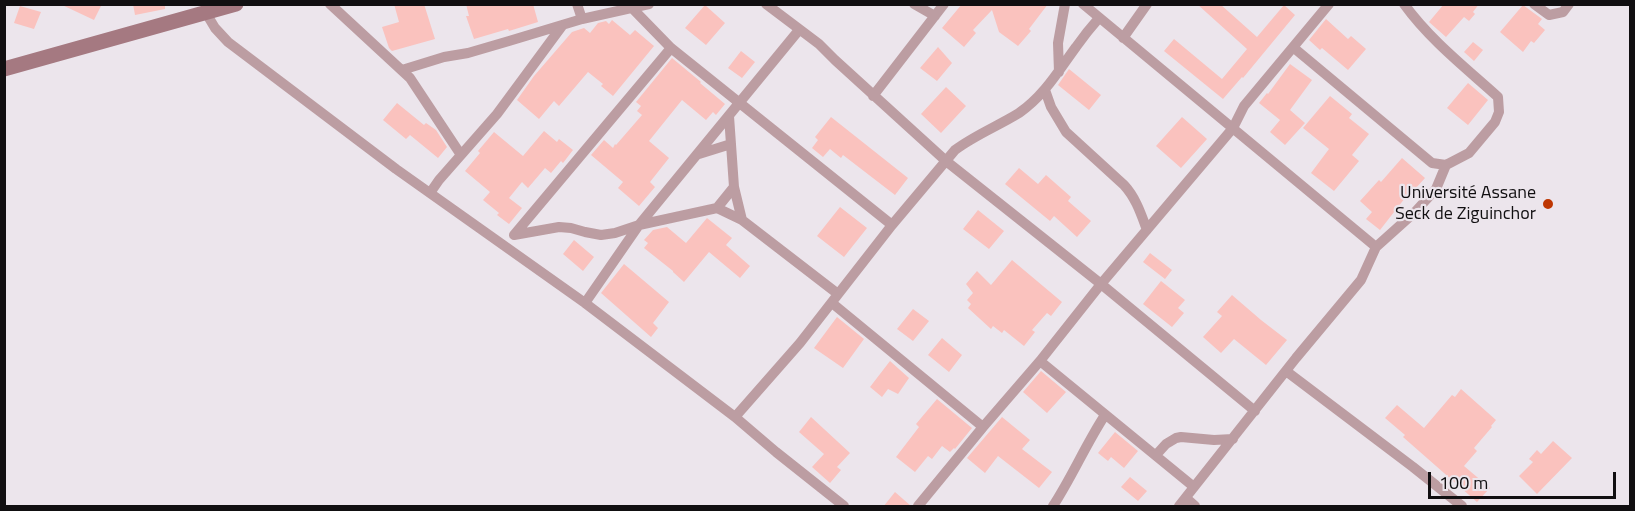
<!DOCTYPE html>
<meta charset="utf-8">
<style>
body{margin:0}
#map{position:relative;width:1635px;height:511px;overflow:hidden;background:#ece5ec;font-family:"Titillium Web",sans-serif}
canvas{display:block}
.frame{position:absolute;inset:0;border:6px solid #110f11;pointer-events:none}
.scale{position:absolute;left:1428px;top:472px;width:188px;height:27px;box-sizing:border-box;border:3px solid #110f11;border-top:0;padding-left:8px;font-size:18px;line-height:21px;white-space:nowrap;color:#110f11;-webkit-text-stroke:4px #ece5ec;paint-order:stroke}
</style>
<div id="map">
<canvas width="1635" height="511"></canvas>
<div class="frame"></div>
<div class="scale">100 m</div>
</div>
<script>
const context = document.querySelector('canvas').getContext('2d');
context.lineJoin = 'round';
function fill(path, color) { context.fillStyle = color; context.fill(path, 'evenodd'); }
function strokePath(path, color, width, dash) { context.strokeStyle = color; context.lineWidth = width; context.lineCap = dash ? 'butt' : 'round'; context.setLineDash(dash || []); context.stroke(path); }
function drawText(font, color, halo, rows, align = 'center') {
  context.font = font + ' "Titillium Web",sans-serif'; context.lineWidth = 4.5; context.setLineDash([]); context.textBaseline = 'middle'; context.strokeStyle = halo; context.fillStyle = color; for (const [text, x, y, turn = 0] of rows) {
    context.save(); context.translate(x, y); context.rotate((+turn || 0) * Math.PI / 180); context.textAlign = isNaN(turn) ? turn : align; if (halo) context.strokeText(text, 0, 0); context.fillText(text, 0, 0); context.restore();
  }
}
fill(new Path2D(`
 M60,4H102L94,20Z
 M133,4H165V9L135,15Z
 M394,4H424L435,39L392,51L389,48L382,27L399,22Z
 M466,4H533L538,22L509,31L508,29L474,39L466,16H469Z
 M962,4H1048L1029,29L1031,31L1018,46L999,32L992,10L973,30L976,33L964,47L942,28Z
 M1197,4H1220L1257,37L1284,5L1295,15L1243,78L1242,77L1223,99L1164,51L1174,39L1222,79L1247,49Z
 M1444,4H1479L1473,12L1475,14L1469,21L1464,17L1446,37L1429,22Z
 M705,5L725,23L706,45L685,28Z
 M1523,5L1542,19L1538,24L1545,30L1534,43L1531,41L1523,52L1500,32Z
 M20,6L41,12L34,29L14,23Z
 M1326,19L1348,39L1351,36L1366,49L1348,70L1322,48L1320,50L1309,40Z
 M612,20L630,35L635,30L654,46L613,96L601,86L603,84L588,72L559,106L554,101L539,119L517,100L534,76L572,32L584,28L590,33L598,23L606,21L609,24Z
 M1473,42L1483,50L1474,61L1464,52Z
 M938,47L952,63L937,81L920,68Z
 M741,51L755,62L742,78L728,68Z
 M672,58L701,82L700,83L725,104L716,115L713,112L706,120L682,100L649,141L669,158L650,182L655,187L639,206L618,188L623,182L591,155L604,140L613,148L615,144L616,145L642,115L637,111L641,106L636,102Z
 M1290,64L1312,80L1290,110L1305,123L1285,145L1270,132L1280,120L1259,103L1267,93L1268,94Z
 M1069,69L1101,95L1089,110L1058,85Z
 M1468,83L1488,100L1468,125L1447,108Z
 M946,87L966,106L941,133L921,114Z
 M1330,96L1352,114L1349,118L1369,134L1352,155L1359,161L1334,191L1311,173L1329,149L1303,128Z
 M397,103L424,125L426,123L436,130L447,147L438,158L410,135L406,139L383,120Z
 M831,117L908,178L895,195L843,155L841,158L830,149L823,157L812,148L818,140L815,137Z
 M1182,117L1207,139L1181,168L1156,146Z
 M544,131L557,142L559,139L573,150L563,163L561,161L551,173L545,168L528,188L522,182L509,198L522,208L509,224L497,215L499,213L483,200L490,192L465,171L480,153L478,151L494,132L523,156Z
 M1402,158L1425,178L1406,199L1405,198L1380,230L1366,219L1372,212L1360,201L1379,180L1381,182Z
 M1019,168L1038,184L1046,175L1071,197L1068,201L1091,221L1077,237L1054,216L1050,221L1005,184Z
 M840,207L867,228L844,257L817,236Z
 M978,210L1004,231L989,249L963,229Z
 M707,218L732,238L726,245L750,266L740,278L709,252L684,282L673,272V271L644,248L648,243L644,240L653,230L667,227L686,243Z
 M574,240L594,257L583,271L563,254Z
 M1150,253L1172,270L1165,279L1143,262Z
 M1012,260L1062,302L1051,316L1047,313L1032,330L1035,332L1024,346L1004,330L1002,333L993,326L991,329L968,308L971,304L967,300L973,293L966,284L977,271L991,285Z
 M624,264L669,302L653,323L658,328L651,337L601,293Z
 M1161,281L1185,300L1178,308L1184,313L1172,327L1143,304Z
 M1232,295L1261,320L1287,340L1266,365L1234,339L1221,353L1203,337L1222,316L1217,312Z
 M913,309L929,321L913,341L897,329Z
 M837,317L864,339L843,368L814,348Z
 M942,338L962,355L949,372L928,355Z
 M890,361L909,378L898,394L888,389L882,397L870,387Z
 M1041,371L1066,392L1047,413L1023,392Z
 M1461,389L1496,420L1491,426L1492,427L1474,448L1477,451L1464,466L1490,488L1477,502L1403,437L1405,435L1385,418L1397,405L1424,428L1452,395L1455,397Z
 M937,399L972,428L955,449L954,448L950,452L942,446L932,459L928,456L915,472L896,457L919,427L916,424Z
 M811,417L850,453L837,467L841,470L830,483L812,467L824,454L799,432Z
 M1002,417L1030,440L1022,449L1052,472L1039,488L998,456L985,473L967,458Z
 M1115,432L1138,451L1124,468L1111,457L1108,461L1098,453Z
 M1553,441L1572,458L1537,494L1519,476L1533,462L1529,459L1537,450L1541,454Z
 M1130,477L1147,491L1138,501L1121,487Z
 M895,492L911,506V507H883Z`), '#fac2be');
strokePath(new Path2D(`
 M330,4L410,78L461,155
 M577,4L582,19
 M766,4L819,44L835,60L946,161L1101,284L1255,411
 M914,4L935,16
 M1083,4L1376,247
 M1534,4L1549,15L1563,12L1569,4
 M207,8L206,13L215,28L228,42L396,169L585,303L735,417L776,452L844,506
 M632,8L671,48L892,225
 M1123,38L1147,4
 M1294,48L1432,163L1446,165L1469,153L1495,122L1499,112L1498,97C1466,68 1430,40 1404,4
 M402,70L444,57L468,53L509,41L582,19L649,4
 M1059,72L1058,43L1065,4
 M1045,90L1051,107L1066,132L1124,185C1136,198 1141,214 1147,230
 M873,96L944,4
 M729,116L734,187L742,220
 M699,154L731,144
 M430,193L439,180L497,114L562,26
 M717,208L734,187
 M514,235L559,227L571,228L585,232L601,235L615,233L639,225L717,208L742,220L838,294
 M514,235L671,48
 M585,303L639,225L799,30
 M832,303L983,427
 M1040,361L1194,487
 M1286,371L1413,467L1462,506
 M735,417L800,343L892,225L955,150C975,135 998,126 1019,113C1044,96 1059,70 1076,47C1083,37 1091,27 1099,18
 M1156,455L1166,444L1176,438L1181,437L1214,440L1233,439
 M1186,498L1195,506
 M918,506L983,427L1040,361L1101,284L1233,128L1244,106L1329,4
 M1053,506C1072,477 1086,444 1105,415
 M1179,506L1296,358L1361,280L1376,247L1415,212L1436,189L1446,165`), '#bc9da2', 10);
strokePath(new Path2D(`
 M4,69L236,4`), '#a57981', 15);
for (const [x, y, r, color] of [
 [1548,204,6,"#be3602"]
]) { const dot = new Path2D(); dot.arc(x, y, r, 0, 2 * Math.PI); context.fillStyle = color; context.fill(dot); strokePath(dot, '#ece5ec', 2); }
drawText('18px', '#110f11', '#ece5ec', [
 ["Université Assane",1536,194],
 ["Seck de Ziguinchor",1536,215]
], 'right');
</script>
